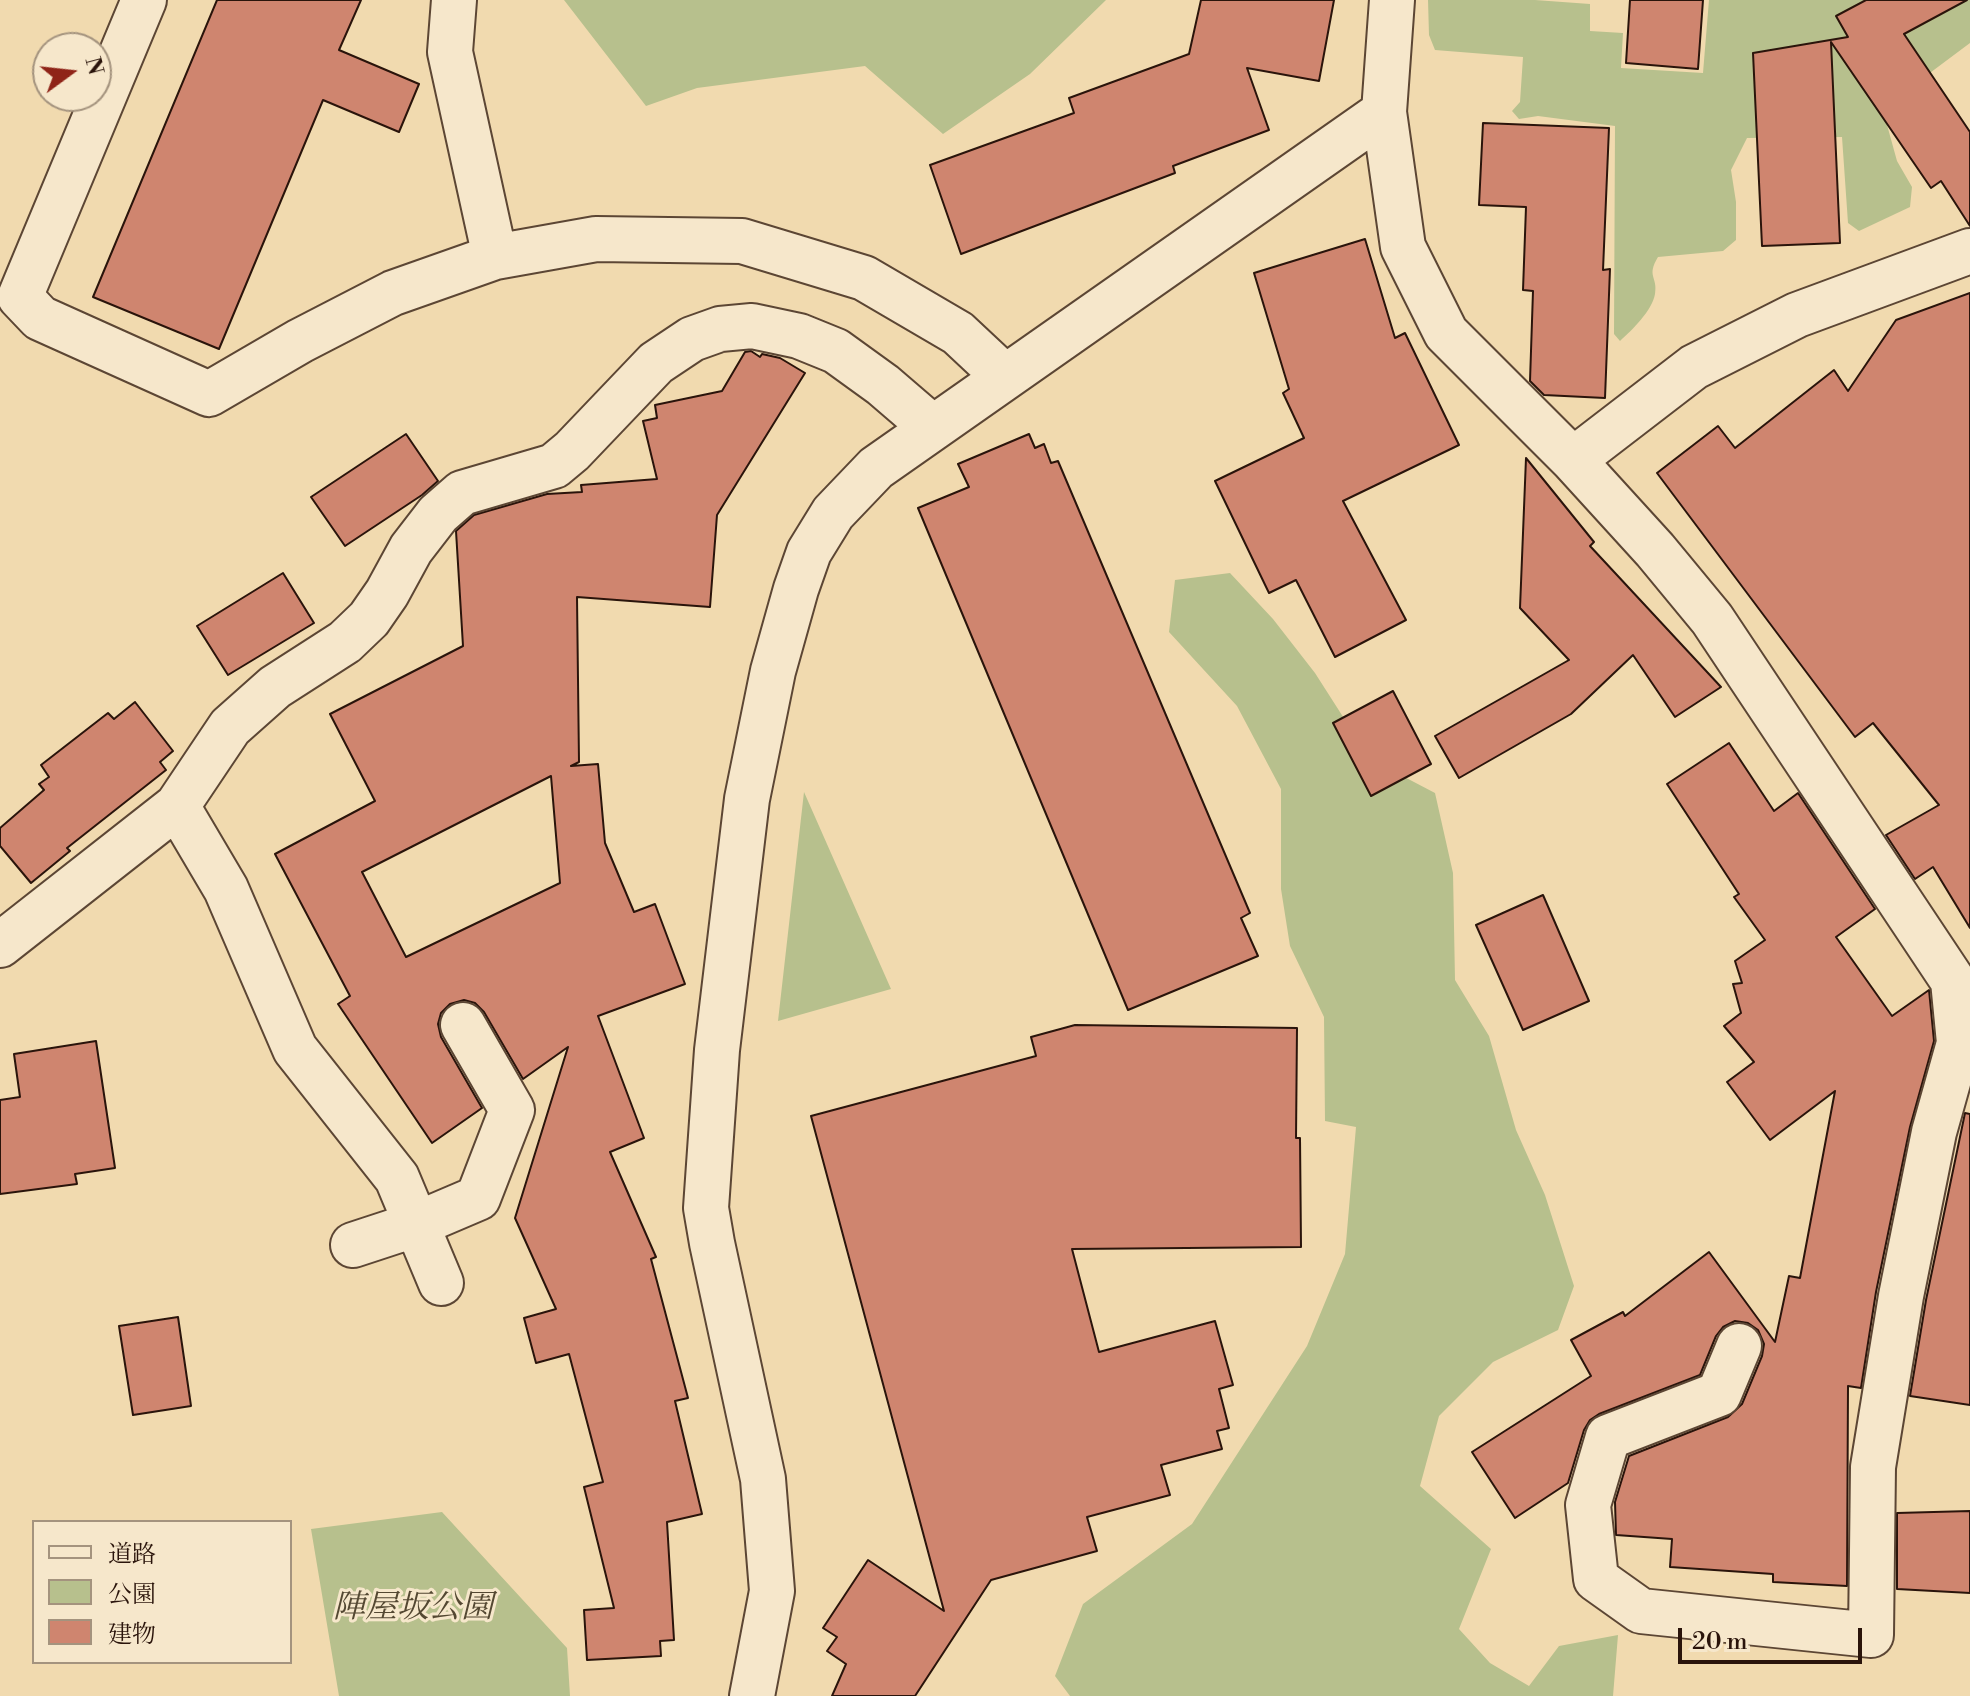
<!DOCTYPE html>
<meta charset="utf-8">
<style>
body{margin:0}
#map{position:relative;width:1970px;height:1696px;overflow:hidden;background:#f1daaf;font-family:"Libre Bodoni","Noto Serif JP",serif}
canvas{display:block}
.legend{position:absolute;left:32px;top:1520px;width:260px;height:144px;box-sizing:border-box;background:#f6e7cb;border:2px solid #a4937e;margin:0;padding:10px 14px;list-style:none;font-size:24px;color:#2a140b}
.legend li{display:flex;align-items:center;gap:16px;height:40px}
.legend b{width:40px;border:2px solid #a4937e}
.north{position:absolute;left:32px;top:32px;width:80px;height:80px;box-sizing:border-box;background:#f6e7cb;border:2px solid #a4937e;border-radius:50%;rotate:75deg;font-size:22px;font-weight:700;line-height:32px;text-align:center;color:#2a140b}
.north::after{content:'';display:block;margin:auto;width:28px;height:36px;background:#8f2418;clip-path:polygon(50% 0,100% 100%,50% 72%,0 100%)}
.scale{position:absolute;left:1678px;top:1628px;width:184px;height:36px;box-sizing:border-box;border:4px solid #2a140b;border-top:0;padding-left:10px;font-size:24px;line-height:28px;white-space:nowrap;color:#2a140b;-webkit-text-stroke:6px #f6e7cb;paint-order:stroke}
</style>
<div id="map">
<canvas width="1970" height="1696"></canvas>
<ul class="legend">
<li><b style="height:10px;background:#f6e7cb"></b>道路</li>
<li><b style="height:22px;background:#b7c08d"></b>公園</li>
<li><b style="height:22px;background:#cf856f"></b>建物</li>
</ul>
<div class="north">N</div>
<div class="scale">20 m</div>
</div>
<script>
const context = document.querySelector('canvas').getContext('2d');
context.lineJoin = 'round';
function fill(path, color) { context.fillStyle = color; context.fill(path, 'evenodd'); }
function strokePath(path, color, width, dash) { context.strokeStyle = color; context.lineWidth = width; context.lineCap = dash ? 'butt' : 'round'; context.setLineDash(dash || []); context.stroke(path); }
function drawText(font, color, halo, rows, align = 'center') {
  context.font = font + ' "Libre Bodoni","Noto Serif JP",serif'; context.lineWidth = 6; context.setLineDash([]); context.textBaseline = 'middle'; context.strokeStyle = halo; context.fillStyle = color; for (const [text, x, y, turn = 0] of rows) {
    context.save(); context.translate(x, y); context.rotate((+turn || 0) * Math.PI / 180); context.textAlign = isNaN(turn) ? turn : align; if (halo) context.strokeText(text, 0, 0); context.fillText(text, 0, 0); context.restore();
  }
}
fill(new Path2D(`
 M564,0H1106L1030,74L943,134L865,66L697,88L646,106Z
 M1428,0H1535L1590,4V31L1623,33L1621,68L1703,73L1709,0H1970V43L1895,99L1884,114L1897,161L1912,187L1910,207L1859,231L1848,223L1842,137L1747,138L1731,170L1736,202V240L1723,251L1658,257C1646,277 1658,276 1655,294C1652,311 1632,330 1620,341L1614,334L1615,126L1538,116L1519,119L1512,111L1520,102L1523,57L1435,50L1429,35Z
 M1230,573L1273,619L1315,673L1370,759L1435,793L1453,873L1455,980L1489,1036L1516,1130L1545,1195L1574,1286L1558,1330L1493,1362L1439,1416L1420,1486L1491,1549L1459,1629L1490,1663L1529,1686L1559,1646L1618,1635L1613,1696H1070L1055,1676L1083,1604L1192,1524L1307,1346L1345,1254L1356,1127L1325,1121L1324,1017L1290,946L1281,889V789L1237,706L1169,632L1175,580Z
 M804,792L891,989L778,1021Z
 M442,1512L567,1648L570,1696H339L311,1529Z`), '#b7c08d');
const building = new Path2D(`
 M217,0H361L339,50L419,84L399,132L323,100L219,349L93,297Z
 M1201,0H1334L1319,81L1247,68L1269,130L1173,166L1175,173L961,254L930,165L1074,113L1069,98L1189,54Z
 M1630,0H1703L1698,69L1626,63Z
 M1866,0H1967L1904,34L1970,132V226L1941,181L1931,188L1831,42L1840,243L1762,246L1753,53L1848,37L1836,16Z
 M1483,123L1609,128L1603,270L1610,269L1605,398L1544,395L1530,381L1533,291L1523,290L1526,207L1479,205Z
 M1365,239L1395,338L1405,333L1459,445L1343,501L1406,620L1335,657L1296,580L1269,593L1215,481L1304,438L1283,393L1289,389L1254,273Z
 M1970,293V928L1933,867L1915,879L1886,835L1939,805L1873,723L1855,737L1657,473L1718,426L1735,448L1834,370L1848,391L1896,320Z
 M751,351L760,357L762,354L780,358L805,373L717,515L710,607L577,597L579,762L571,766L598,764L605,843L634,912L655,904L685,984L598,1016L644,1138L610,1152L656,1257L651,1259L688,1398L675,1401L702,1514L667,1522L674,1640L660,1641L661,1656L587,1660L584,1610L614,1608L584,1487L603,1482L569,1354L536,1363L524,1318L556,1309L515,1218L568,1047L523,1079L484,1012L475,1003L464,1000L450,1004L441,1013L438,1024L441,1037L482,1108L432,1143L338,1004L350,996L275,854L375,801L330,714L463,646L456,531L474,515L547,494L582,492L581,485L657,479L643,421L657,418L655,405L722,391L745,352ZM551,776L560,883L406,957L362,872Z
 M406,434L438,481L422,495L345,546L311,497Z
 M1029,434L1035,448L1044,444L1051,463L1058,461L1250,913L1241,918L1258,956L1128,1010L918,508L969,487L958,464Z
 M1526,458L1594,542L1590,546L1721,687L1675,717L1633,655L1571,714L1459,778L1435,736L1569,660L1520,608Z
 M283,573L314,623L228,675L197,626Z
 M1393,691L1431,764L1371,796L1333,723Z
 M135,702L173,751L160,762L166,770L67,848L70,851L31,883L0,846V828L44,790L39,784L49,777L41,765L108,713L114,719Z
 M1729,743L1774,811L1798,793L1875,909L1836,937L1892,1016L1929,990L1934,1041L1910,1127L1876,1292L1861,1388L1848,1386L1847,1586L1773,1582V1574L1670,1567L1672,1539L1616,1535L1615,1502L1629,1456L1728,1417L1742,1404L1762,1356L1764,1344L1758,1330L1748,1323L1735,1321L1723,1327L1716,1336L1700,1375L1599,1414L1590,1420L1584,1430L1568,1483L1515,1518L1472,1452L1591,1376L1571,1340L1623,1312L1625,1316L1709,1252L1775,1342L1789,1276L1800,1278L1835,1091L1770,1140L1727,1082L1754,1062L1724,1026L1741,1013L1733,984L1742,983L1735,961L1765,940L1734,897L1739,894L1667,784Z
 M1543,895L1589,1001L1523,1030L1476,925Z
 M1075,1025L1297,1028L1296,1138H1300L1301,1247L1072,1249L1099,1352L1215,1321L1233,1385L1219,1389L1229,1428L1217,1431L1222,1449L1161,1465L1170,1495L1087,1517L1097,1551L991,1580L915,1696H832L846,1664L827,1651L837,1637L823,1628L868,1560L944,1611L811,1116L1036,1056L1031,1037Z
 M96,1041L115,1168L75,1174L77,1184L0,1194V1100L20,1097L14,1054Z
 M1965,1113L1970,1114V1405L1910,1396L1926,1300Z
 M178,1317L191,1406L133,1415L119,1326Z
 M1970,1511V1593L1897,1589V1513Z`);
fill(building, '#cf856f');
strokePath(building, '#2a140b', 2);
const minor = new Path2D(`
 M144,0L20,297L40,318L209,394L300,341L393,293L495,257L596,239L742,241L864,278L958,333L1005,377
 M454,0L450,52L495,257
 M1392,0L1384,112L1403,247L1446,333L1573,460L1655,550L1712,619L1953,981L1959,1043L1934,1132L1901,1296L1873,1467L1871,1635L1641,1611L1596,1579L1588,1505L1608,1437L1719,1394L1739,1346
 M1573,460L1694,367L1797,315L1970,251
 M177,806L226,889L295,1049L397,1178L441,1283
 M0,945L177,806L230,727L275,687L345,642L369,619L387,593L411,549L438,514L462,493L554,466L572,451L656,363L692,339L720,329L752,326L799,336L836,351L883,385L933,428
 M353,1245L417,1224L478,1198L512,1110L463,1025
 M752,1696L772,1591L763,1479L712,1243L706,1208L717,1050L747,799L773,671L796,589L809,552L833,513L876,468L1384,112`);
strokePath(minor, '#5c4634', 48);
strokePath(minor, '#f6e7cb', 44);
drawText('italic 32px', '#544832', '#f6e7cb', [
 ["陣屋坂公園",413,1609]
]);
</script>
